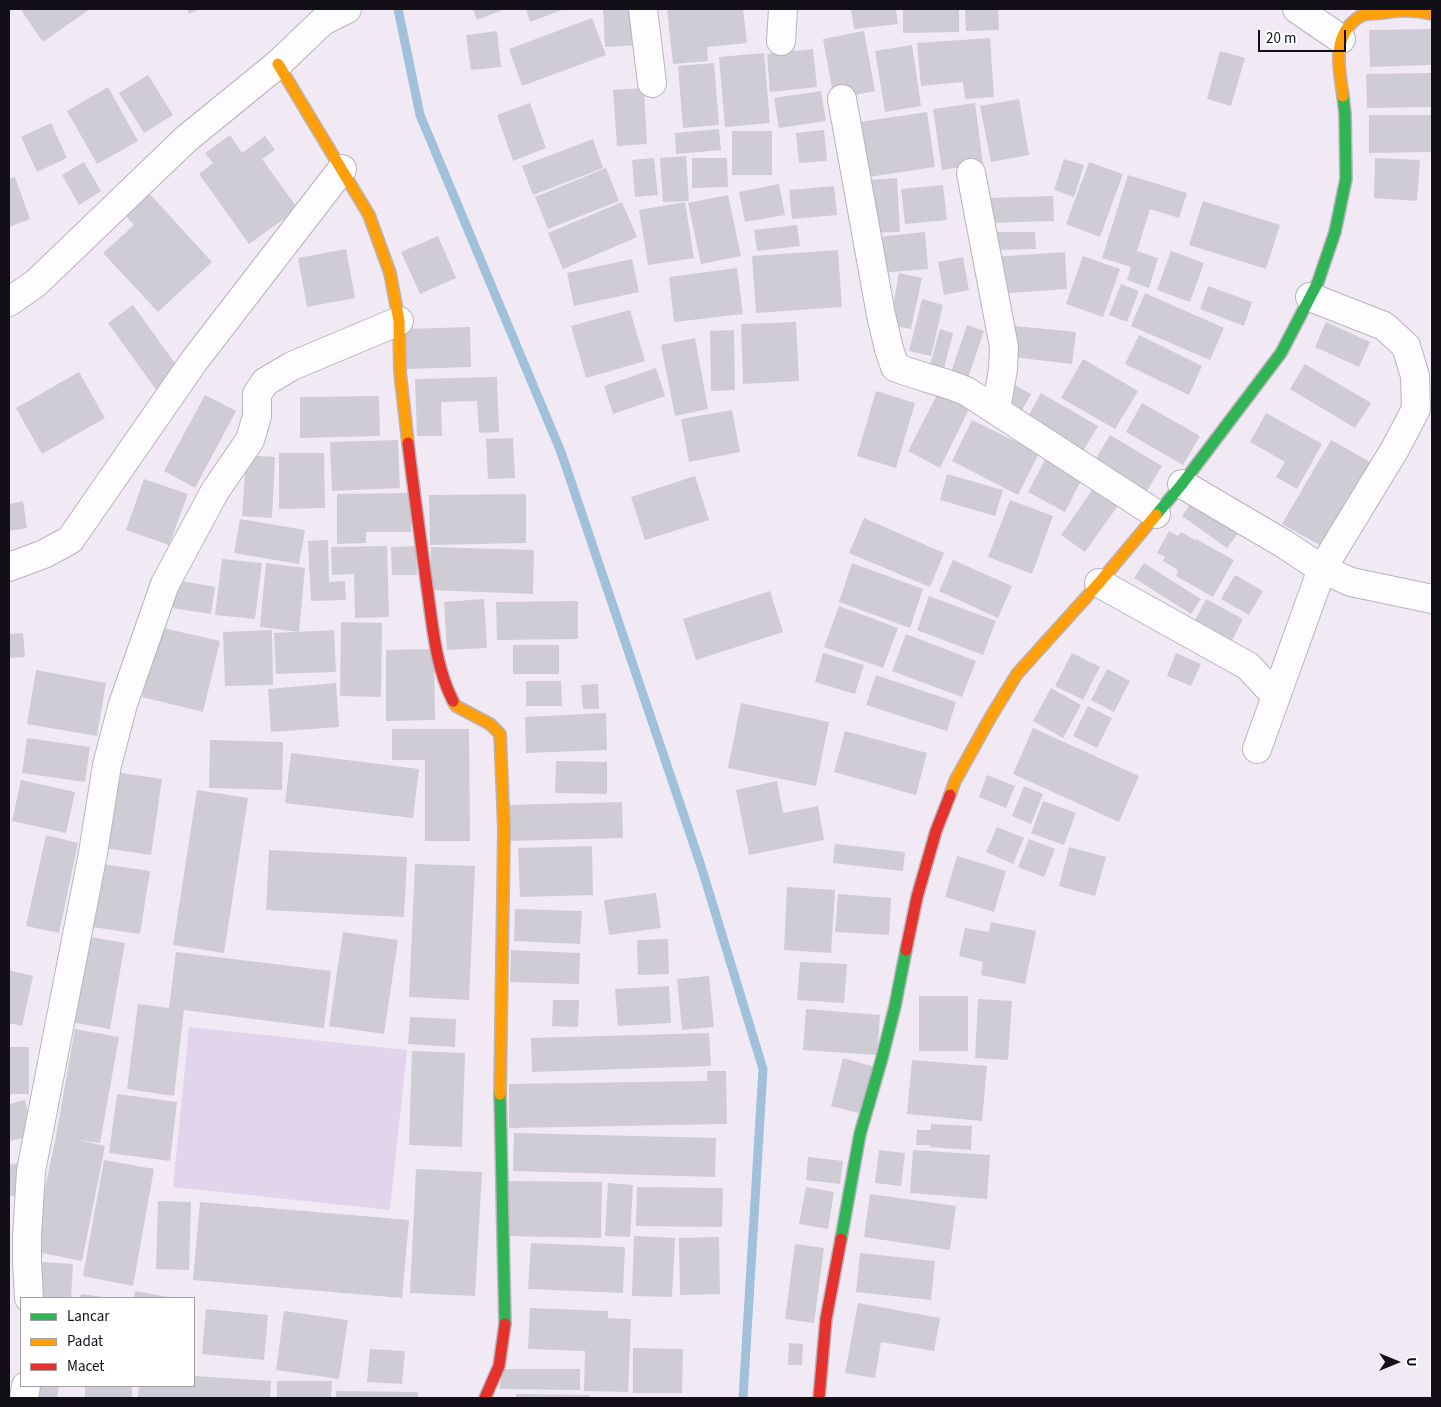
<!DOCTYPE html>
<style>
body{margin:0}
#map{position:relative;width:1441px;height:1407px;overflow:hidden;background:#f1eaf5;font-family:"Source Sans 3",sans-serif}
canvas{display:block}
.frame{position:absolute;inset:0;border:10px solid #130f16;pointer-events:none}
.legend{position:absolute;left:20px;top:1297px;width:175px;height:90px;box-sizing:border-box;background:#fff;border:1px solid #a19fa2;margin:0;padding:6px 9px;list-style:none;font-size:15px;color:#130f16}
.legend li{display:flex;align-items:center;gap:10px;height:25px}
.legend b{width:25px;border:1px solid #a19fa2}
.north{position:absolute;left:1371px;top:1337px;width:50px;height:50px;-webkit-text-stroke:4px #fff;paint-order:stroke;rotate:90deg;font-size:14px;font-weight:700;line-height:20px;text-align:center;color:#130f16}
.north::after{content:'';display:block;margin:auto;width:18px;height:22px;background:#130f16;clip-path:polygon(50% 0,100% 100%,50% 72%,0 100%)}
.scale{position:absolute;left:1258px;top:30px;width:88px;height:22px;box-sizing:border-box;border:2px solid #130f16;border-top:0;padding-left:6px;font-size:15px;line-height:18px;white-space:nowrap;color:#130f16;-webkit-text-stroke:4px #fff;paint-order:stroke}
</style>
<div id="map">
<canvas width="1441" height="1407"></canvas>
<div class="frame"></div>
<ul class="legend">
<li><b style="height:6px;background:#30b455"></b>Lancar</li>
<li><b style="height:6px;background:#ff9f0a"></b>Padat</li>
<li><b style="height:6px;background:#e5322d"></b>Macet</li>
</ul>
<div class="north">U</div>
<div class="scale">20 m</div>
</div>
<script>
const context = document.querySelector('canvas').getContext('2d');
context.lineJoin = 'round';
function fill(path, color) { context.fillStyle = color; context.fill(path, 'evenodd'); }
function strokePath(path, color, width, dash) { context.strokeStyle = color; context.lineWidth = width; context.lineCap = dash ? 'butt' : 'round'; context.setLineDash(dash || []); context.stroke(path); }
fill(new Path2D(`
 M189,1027L407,1050L390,1210L173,1187Z`), '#e2d4eb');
strokePath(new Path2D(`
 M398,9L420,115L561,452L701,866L763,1069L743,1398`), '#a0c1d9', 9);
fill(new Path2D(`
 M22,9H90L43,42L21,10Z
 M187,9H200L189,14Z
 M473,9H505L477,20Z
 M526,9H565L530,22Z
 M603,9H637L639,45L605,47Z
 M667,9H743L747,43L707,47L708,61L673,64Z
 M851,9H896L898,24L854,29Z
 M903,9H959V32L903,33Z
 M965,9H998L999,30L966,31Z
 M592,18L606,55L522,86L509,49Z
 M1432,29V65L1370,67L1369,30Z
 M497,31L501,67L471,70L466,35Z
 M864,31L875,91L834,99L823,39Z
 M990,38L994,97L965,99L963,82L921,86L917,43Z
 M912,45L921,106L885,112L875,51Z
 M813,49L817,87L770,92L767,54Z
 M1220,51L1245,58L1231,106L1207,99Z
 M764,53L770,123L725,127L719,57Z
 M714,63L719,125L683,128L678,66Z
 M1432,73V107L1367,108L1366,74Z
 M148,75L173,115L144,133L119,93Z
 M108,87L138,141L97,164L67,111Z
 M644,88L647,144L617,146L613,90Z
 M821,91L826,121L779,128L774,98Z
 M1019,99L1029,155L991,162L980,106Z
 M530,103L546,148L513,161L497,115Z
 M975,103L983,164L942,170L933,109Z
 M927,112L935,167L862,178L853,123Z
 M1369,115H1432V152L1369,153Z
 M51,123L67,158L37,172L21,137Z
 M719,129L721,150L676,154L675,133Z
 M824,130L827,161L799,163L796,133Z
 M732,131H772V175H732Z
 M230,135L242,153L265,136L275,150L262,159L298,209L249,244L199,174L213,163L205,153Z
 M593,139L603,168L533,195L522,166Z
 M686,156L689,201L663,202L660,158Z
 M654,158L658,195L635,197L632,160Z
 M692,158H727L728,187L692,188Z
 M1375,158L1420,160L1417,201L1374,198Z
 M1064,159L1084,165L1074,197L1054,190Z
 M84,162L101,191L79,205L62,175Z
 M1089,162L1123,174L1100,237L1066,224Z
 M606,168L619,201L548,229L535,197Z
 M1128,175L1187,193L1179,218L1150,209L1137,251L1158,258L1149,288L1127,280L1131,267L1102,258Z
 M15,177L30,219L9,227V179Z
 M897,178L900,232L871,233L868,180Z
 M779,184L785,215L745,222L739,192Z
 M943,185L947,220L905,224L901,189Z
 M834,186L837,215L792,219L789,190Z
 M148,192L212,262L158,312L103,253L134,225L124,214Z
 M728,195L741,256L701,264L688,203Z
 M1053,196L1054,221L987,223L986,198Z
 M1203,201L1280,225L1266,269L1189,245Z
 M622,202L637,237L563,269L548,233Z
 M685,202L694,258L648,265L639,210Z
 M797,225L800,246L757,251L754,230Z
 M925,232L928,269L880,273L877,237Z
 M990,232H1035L1036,249L991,250Z
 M438,236L456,278L420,294L401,252Z
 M346,249L355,298L307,307L298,258Z
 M838,250L842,307L756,313L752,256Z
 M1171,251L1204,263L1190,302L1157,290Z
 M1065,252L1067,289L996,294L994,257Z
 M1083,256L1120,269L1103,317L1066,304Z
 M963,257L969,290L944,295L938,262Z
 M632,259L639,292L574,306L567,273Z
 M737,268L743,314L674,322L669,277Z
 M899,273L922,278L911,329L889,325Z
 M1121,284L1139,291L1127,322L1109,315Z
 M1208,286L1252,302L1244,326L1200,309Z
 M1145,293L1224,328L1210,360L1131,326Z
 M922,299L943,305L931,356L909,351Z
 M133,305L182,373L157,391L108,323Z
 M630,310L645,361L586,378L571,326Z
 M796,322L799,381L743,384L741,324Z
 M1326,322L1370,342L1359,367L1315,347Z
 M967,325L984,331L966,384L949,378Z
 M1015,326L1076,332L1072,364L1012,357Z
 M470,327L471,367L406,369L405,329Z
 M940,329L953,333L942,376L928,372Z
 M734,330L735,390L711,391L710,331Z
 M1139,335L1202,366L1189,395L1125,364Z
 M695,338L708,409L675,416L661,345Z
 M1083,359L1138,391L1115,429L1061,398Z
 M1305,364L1371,403L1355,428L1290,389Z
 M656,368L665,396L613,414L604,386Z
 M79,372L105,418L42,454L16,408Z
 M497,377L499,432L479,433L477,401L441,402L442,436H417L415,379Z
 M1015,385L1031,394L1019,416L1003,407Z
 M876,391L915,403L896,468L857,456Z
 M938,393L969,409L940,468L908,451Z
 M1041,393L1098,426L1082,453L1026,420Z
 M205,395L236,411L195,488L164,471Z
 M379,396L380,436L300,438V397Z
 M1142,403L1200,436L1183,465L1126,432Z
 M732,410L740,452L689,462L681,419Z
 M1266,413L1322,444L1297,489L1276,477L1285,462L1250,442Z
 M972,420L1039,453L1018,495L952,461Z
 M1110,435L1162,466L1145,494L1093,463Z
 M513,438L515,478L488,479L486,439Z
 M398,440L400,488L332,491L330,442Z
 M1331,440L1374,464L1325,548L1282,524Z
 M279,453H324L325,508L279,509Z
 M246,455L275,457L272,518L242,516Z
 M1047,456L1084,475L1065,512L1028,492Z
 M947,474L1003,490L995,516L940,500Z
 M695,476L709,520L645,540L631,497Z
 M144,479L188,494L169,545L126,530Z
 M1095,486L1119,504L1085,552L1061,535Z
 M411,493V532H366V543L337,544V494Z
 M526,494V543L430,545L429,495Z
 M1197,495L1242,528L1227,548L1182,516Z
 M1010,500L1053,516L1032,574L988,557Z
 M23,501L27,528L9,531V504Z
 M864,518L944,553L930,587L849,553Z
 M240,519L305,530L299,564L234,553Z
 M1169,531L1178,536L1181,532L1195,540L1196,539L1234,560L1213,597L1176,576L1178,570L1163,561L1165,557L1157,553Z
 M328,540L329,582L345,581L346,600L311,601L308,541Z
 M387,546L389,617L355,618L354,574L332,575L331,547Z
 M416,546L417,575H392L391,547Z
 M431,547L534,550L533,594L430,590Z
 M222,559L262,563L255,619L215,615Z
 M953,560L1012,586L998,618L939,591Z
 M266,563L305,568L299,632L260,627Z
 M852,563L923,589L910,628L839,602Z
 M1144,563L1201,599L1191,614L1134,578Z
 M1235,575L1263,591L1249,615L1221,599Z
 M176,580L215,587L211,614L172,608Z
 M770,591L783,632L696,660L683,619Z
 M929,596L996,621L983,655L917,630Z
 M484,599L487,648L447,650L444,602Z
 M1206,599L1243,619L1229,646L1192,626Z
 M578,601V639L497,640L496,602Z
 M839,606L898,628L883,668L824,647Z
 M341,622L382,623L381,697L340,696Z
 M159,627L220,641L203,712L142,697Z
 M272,630L273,685L225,686L223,632Z
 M334,630L336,672L276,674L274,633Z
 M23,633L25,657L9,658V634Z
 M906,634L976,661L962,697L892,671Z
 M513,645H559V674H513Z
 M434,649L435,720L386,721V650Z
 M823,653L864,665L855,694L815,682Z
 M1072,653L1100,667L1083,700L1055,686Z
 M1176,653L1201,664L1191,686L1167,676Z
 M1107,669L1130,681L1114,712L1091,700Z
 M36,670L106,683L97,736L27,724Z
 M876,675L956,702L947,731L866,705Z
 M526,681H561L562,706H526Z
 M336,683L339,727L271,732L268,689Z
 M598,684L599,709H583L581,685Z
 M1051,688L1081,705L1063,738L1033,721Z
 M741,703L829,722L816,786L728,768Z
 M1088,706L1112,718L1097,748L1073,736Z
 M606,713L607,750L526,753L525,717Z
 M1033,728L1139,776L1119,822L1013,774Z
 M392,729H469L470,841H425V760H392Z
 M845,731L927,753L916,795L834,772Z
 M27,738L90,747L85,782L22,773Z
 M210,740L283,742L282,790L209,788Z
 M291,753L419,769L413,818L285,803Z
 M556,761L607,762V794L555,793Z
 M115,772L162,779L151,855L104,848Z
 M987,775L1015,786L1006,808L979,797Z
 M21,780L75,792L66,833L12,821Z
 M777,781L783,813L818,806L824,840L749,855L736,790Z
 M1024,786L1043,794L1031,824L1012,816Z
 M197,790L248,798L224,953L173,945Z
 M1043,801L1076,813L1064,845L1031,833Z
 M622,802L623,838L506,841L505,805Z
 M997,827L1024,838L1013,864L986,852Z
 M46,835L78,843L59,933L26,926Z
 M1029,839L1055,849L1044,877L1018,867Z
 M835,844L905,852L903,871L833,863Z
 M592,846L593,895L520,897L518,848Z
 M1069,847L1106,857L1095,896L1059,886Z
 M269,850L407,857L404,917L266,910Z
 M957,856L1006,871L994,912L945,897Z
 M102,864L150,871L140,934L92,927Z
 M415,864L475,866L469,1000L409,997Z
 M787,887L835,890L831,953L784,950Z
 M656,893L661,928L609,935L604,900Z
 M838,894L891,898L889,935L835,932Z
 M515,909L582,911L580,944L514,941Z
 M991,922L1036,931L1025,984L981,975L983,962L959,956L965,928L989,932Z
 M343,932L398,940L384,1034L329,1026Z
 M85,936L125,943L110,1029L70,1022Z
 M668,939L669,974L638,975L637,940Z
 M511,950L580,953L579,984L510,982Z
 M176,952L331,971L324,1028L184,1010L174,1096L127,1089L138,1004L169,1008Z
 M800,962L847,964L844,1003L797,1000Z
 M9,970L33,976L22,1026L9,1023Z
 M709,976L714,1027L682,1030L677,979Z
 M669,986L671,1023L618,1026L615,989Z
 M919,996H968V1051H919Z
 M978,999L1012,1001L1008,1060L975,1058Z
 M553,1000H579L578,1027L552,1026Z
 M806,1009L880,1015L877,1055L803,1050Z
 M410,1017L456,1019L455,1047L408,1044Z
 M75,1029L119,1037L100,1143L78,1140L105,1146L82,1261L32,1251L56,1136Z
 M709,1033L711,1066L532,1072L531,1038Z
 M9,1047H29V1094H9Z
 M412,1051L465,1053L462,1147L409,1145Z
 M843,1058L875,1067L862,1114L831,1106Z
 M912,1060L987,1066L982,1121L907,1114Z
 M707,1071H726L727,1124L509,1128V1084L707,1081Z
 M117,1094L177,1102L170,1161L109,1153Z
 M25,1100L33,1136L9,1141V1104Z
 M931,1124L972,1126L971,1150L929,1147L930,1145H916L917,1130H931Z
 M514,1133L716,1138L715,1177L513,1171Z
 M879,1150L905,1153L901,1186L875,1183Z
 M913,1150L990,1155L987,1199L910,1193Z
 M808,1157L843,1161L840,1184L806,1180Z
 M104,1160L154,1169L133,1286L83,1276Z
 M25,1163L27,1195L9,1196V1164Z
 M416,1169L482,1172L475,1296L410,1293Z
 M508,1181L602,1182L601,1238L507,1236Z
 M608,1183L633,1185L630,1237L605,1236Z
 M637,1187L723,1188L722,1227L636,1226Z
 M806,1187L834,1192L828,1229L799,1224Z
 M870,1194L956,1206L950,1250L864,1237Z
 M158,1201L191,1202L189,1270L156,1269Z
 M200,1202L409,1220L402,1298L193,1280Z
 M634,1236L675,1238L672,1297L632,1296Z
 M719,1237L720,1294L680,1295L679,1238Z
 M531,1243L625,1247L623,1293L528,1289Z
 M795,1244L824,1248L814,1323L785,1319Z
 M860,1253L935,1261L931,1300L856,1292Z
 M42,1262L73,1264L71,1298H41Z
 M135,1291L169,1297V1298H134Z
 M81,1294L104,1297V1298H80Z
 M858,1303L940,1318L934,1351L881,1342L875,1378L845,1373Z
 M530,1308L608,1311V1318L631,1319L628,1392L584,1391L585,1351L528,1349Z
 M206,1309L268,1315L264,1360L202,1354Z
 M284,1311L348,1320L339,1379L276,1370Z
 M789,1343L803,1344L802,1365H788Z
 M633,1348L683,1349L682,1393H633Z
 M370,1349L405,1351L402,1384L367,1382Z
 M501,1369H580V1390L500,1389Z
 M194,1376L271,1381L270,1398H138L139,1386H194Z
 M277,1381H332L331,1398H277Z
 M35,1386H59L57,1398H32Z
 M85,1386H132V1398H85Z
 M336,1391L418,1392V1398H336Z
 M516,1394L590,1395V1398H516Z`), '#cfccd5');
const street = new Path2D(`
 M643,9L652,83
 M1297,9L1341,39
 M781,41L783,9
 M842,99L881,315L889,349L895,367C919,377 943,381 966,391L1156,514
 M971,173L1004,347L1003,369L996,410
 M9,302L36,283L186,139L278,64L323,21L347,9
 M1182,484L1284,544L1322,569L1351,582L1432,599
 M9,567L44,554L70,540L194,361L342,169
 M1099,583L1248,666L1276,696
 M1257,749L1322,569L1395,449L1416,409L1415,376L1406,346L1384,326L1310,297
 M29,1298L27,1261V1236L31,1171L93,853L107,765L123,704L165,584L215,491L250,440L257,416V394L265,382L292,366L399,321
 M24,1398L26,1386`);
const fast = new Path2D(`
 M1156,515L1182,484L1281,353L1318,282L1335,232L1346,179L1345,114L1343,96
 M500,1094L505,1324
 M841,1239L860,1134L882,1058L895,1006L906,950`);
const slow = new Path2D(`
 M278,64L369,215L390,273L399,321L400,372L408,443
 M1343,96C1339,68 1331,36 1359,17C1364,13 1375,14 1382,13C1398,10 1416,10 1432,14
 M453,701L456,706L490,724L500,734L504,829L500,1094
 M950,795L955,781L990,718L1017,674L1099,583L1156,515`);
const jam = new Path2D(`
 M408,443C414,493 421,543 428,594C433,629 436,668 453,701
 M906,950L917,897L936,831L950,795
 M485,1398L499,1366L505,1324
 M819,1398L826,1319L841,1239`);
strokePath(street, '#b8b3bc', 30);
strokePath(fast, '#b8b3bc', 14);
strokePath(slow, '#b8b3bc', 14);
strokePath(jam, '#b8b3bc', 14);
strokePath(street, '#fdfcfe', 28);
strokePath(fast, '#30b455', 11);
strokePath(slow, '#ff9f0a', 11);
strokePath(jam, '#e5322d', 11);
</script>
